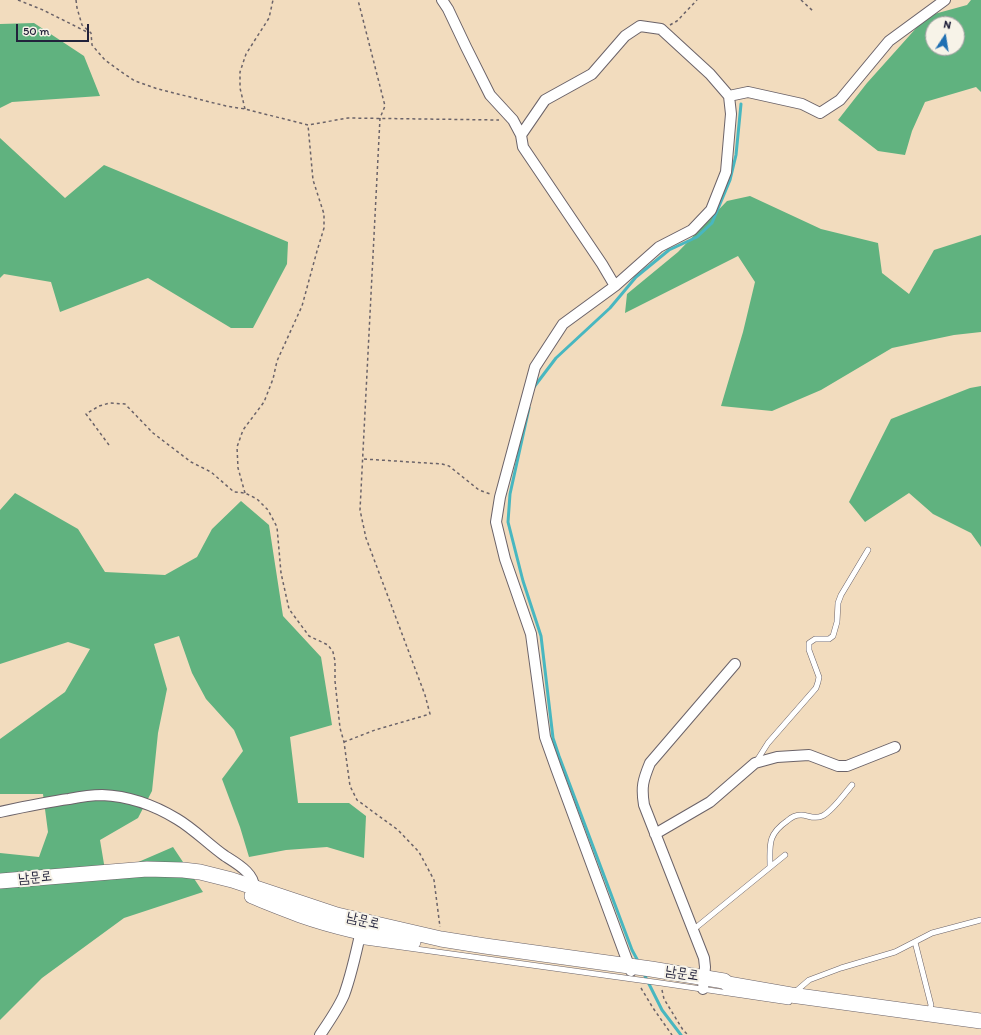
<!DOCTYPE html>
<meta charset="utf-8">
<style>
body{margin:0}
#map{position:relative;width:981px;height:1035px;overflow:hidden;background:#f2dcbe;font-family:Itim,sans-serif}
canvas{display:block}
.north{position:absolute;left:925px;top:16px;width:40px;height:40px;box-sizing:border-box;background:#f7f3e8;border:1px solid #a29fa3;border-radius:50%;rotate:12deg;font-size:11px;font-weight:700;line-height:16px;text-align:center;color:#22223b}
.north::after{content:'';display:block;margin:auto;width:14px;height:18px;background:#1f6fb2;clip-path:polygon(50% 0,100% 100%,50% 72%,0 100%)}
.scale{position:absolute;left:16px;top:24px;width:73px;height:18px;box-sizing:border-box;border:2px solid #22223b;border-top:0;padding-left:5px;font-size:12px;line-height:14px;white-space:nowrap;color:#22223b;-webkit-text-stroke:3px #f7f3e8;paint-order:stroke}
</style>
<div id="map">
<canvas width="981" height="1035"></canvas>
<div class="north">N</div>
<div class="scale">50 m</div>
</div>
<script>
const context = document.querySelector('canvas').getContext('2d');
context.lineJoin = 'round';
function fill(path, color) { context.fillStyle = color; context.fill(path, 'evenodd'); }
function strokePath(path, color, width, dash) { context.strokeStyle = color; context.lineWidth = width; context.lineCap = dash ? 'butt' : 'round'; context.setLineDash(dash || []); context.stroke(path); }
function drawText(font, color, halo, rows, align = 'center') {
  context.font = font + ' Itim,"Poor Story",sans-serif'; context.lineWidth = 4; context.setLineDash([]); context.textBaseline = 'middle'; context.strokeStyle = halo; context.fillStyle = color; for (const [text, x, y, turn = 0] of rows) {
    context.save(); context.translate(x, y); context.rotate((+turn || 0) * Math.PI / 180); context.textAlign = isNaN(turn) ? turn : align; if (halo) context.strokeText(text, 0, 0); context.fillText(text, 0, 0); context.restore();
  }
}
fill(new Path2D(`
 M971,0H981V92L976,87L925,102L912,131L905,155L878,151L838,120L867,83L927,16L967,5ZM933,24H957V48H933Z
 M34,23L84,56L100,96L12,102L0,108V24Z
 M0,138L65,198L104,165L288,242L287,264L253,328H231L148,278L60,312L51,282L4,274L0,278Z
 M750,196L821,229L878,243L882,273L909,294L934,250L981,235V332L954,335L892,348L821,390L772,411L721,406L743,332L755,282L738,256L625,313L627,294L678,252L727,201Z
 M981,386V547L971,533L933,514L909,493L865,522L849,502L891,419L970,388Z
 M15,493L78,529L105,572L165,575L197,557L212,529L241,501L269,525L283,616L321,657L332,725L290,737L298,803H349L366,816L364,858L327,847L286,850L249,857L240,827L222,779L243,751L234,730L206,699L192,673L179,636L154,644L167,689L158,733L152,791L138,818L100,840L106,876L173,847L203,892L124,918L42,978L0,1020V853L39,857L48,832L43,794H0V739L65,692L90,649L68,642L0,664V510Z`), '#60b27f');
strokePath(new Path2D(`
 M534,387L556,358L610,308L636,277L669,250L697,237L712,223L730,180L736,155L741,104
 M529,408L510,494L508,522L523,581L541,636L553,738L559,756L632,950L638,961
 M644,974L662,1010L681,1035`), '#48b7c0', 3);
const lane = new Path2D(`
 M756,762L768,743L816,688L818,682L819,677L809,650V643L815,639H829L833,636L837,622L838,603L841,595L868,550
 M770,867C770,845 767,835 787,821C792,817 795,815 801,815C808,815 814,820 822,816C831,813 845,793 852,785
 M693,930L785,855
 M358,941L661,983L789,1002
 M915,942L931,1005L929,1013
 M794,993L809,980L841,968L895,952L932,933L977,921L981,920`);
const street = new Path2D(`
 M442,0L448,9L466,47L490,95L513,120L521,135L523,147L602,264L615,286L563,324L535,367L500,497L496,522L505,559L531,634L545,737L556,768L631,971
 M729,96L748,92L802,104L820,113L840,100L889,41L945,0
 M521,135L545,100L592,74L625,36L640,26L661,29L710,74L729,96L731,114L726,172L711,210L692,230L659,247L615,286
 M0,812C23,807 46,802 69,799C79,797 91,795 102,795C128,796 154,805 177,819C194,829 208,844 225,856C236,863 258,875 253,891
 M655,834L710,802L755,763L777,757L809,755L838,766H847L895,747
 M703,989L705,967L704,958L644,805C641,787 643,780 650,763L735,664
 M320,1035C328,1023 338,1009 344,995C352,973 357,949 362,926`);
const primary = new Path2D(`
 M0,881L147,869L183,870L200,872L232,880L337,915L441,939L485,946L651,969L724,981L728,984L791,995L981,1021
 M252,896C268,903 284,909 300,915C337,928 375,936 413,942`);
strokePath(lane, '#6b6369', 6);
strokePath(street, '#6b6369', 12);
strokePath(primary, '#6b6369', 16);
strokePath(new Path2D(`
 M18,0L43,10L87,32
 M76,0L77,8L82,25L91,33L92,45L105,60L120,71L135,81L158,89L226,106L245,109L308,125L348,118L499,120
 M801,0L813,11
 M670,25L677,21L697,0
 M245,109L240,88V72L246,54L269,18L273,0
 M109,445L86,414L99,406L110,403L125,404L153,433L191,462L211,472L234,492L245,493L257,499L268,510L277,527L281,573L289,609L309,636L328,645L333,652L335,661V681L340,728L344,742L350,786L357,800L398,830L419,852L434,880L440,927
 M364,459L442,464L449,466L479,490L490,494
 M245,493L238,468L237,447L243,430L264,402L273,379L277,361L302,306L317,251L324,228V214L313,180L308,125
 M344,742L375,730L430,714L425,695L366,538L360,510L380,118L385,106L358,0
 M641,988L653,1008L672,1035
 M662,990L664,999L683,1030L688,1035`), '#6b6369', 1.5, [3, 3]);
strokePath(lane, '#fff', 5);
strokePath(street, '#fff', 10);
strokePath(primary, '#fff', 15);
drawText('14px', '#22223b', '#f7f3e8', [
 ["남문로",35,878,-5],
 ["남문로",363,921,13],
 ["남문로",682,974,9]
]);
</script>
